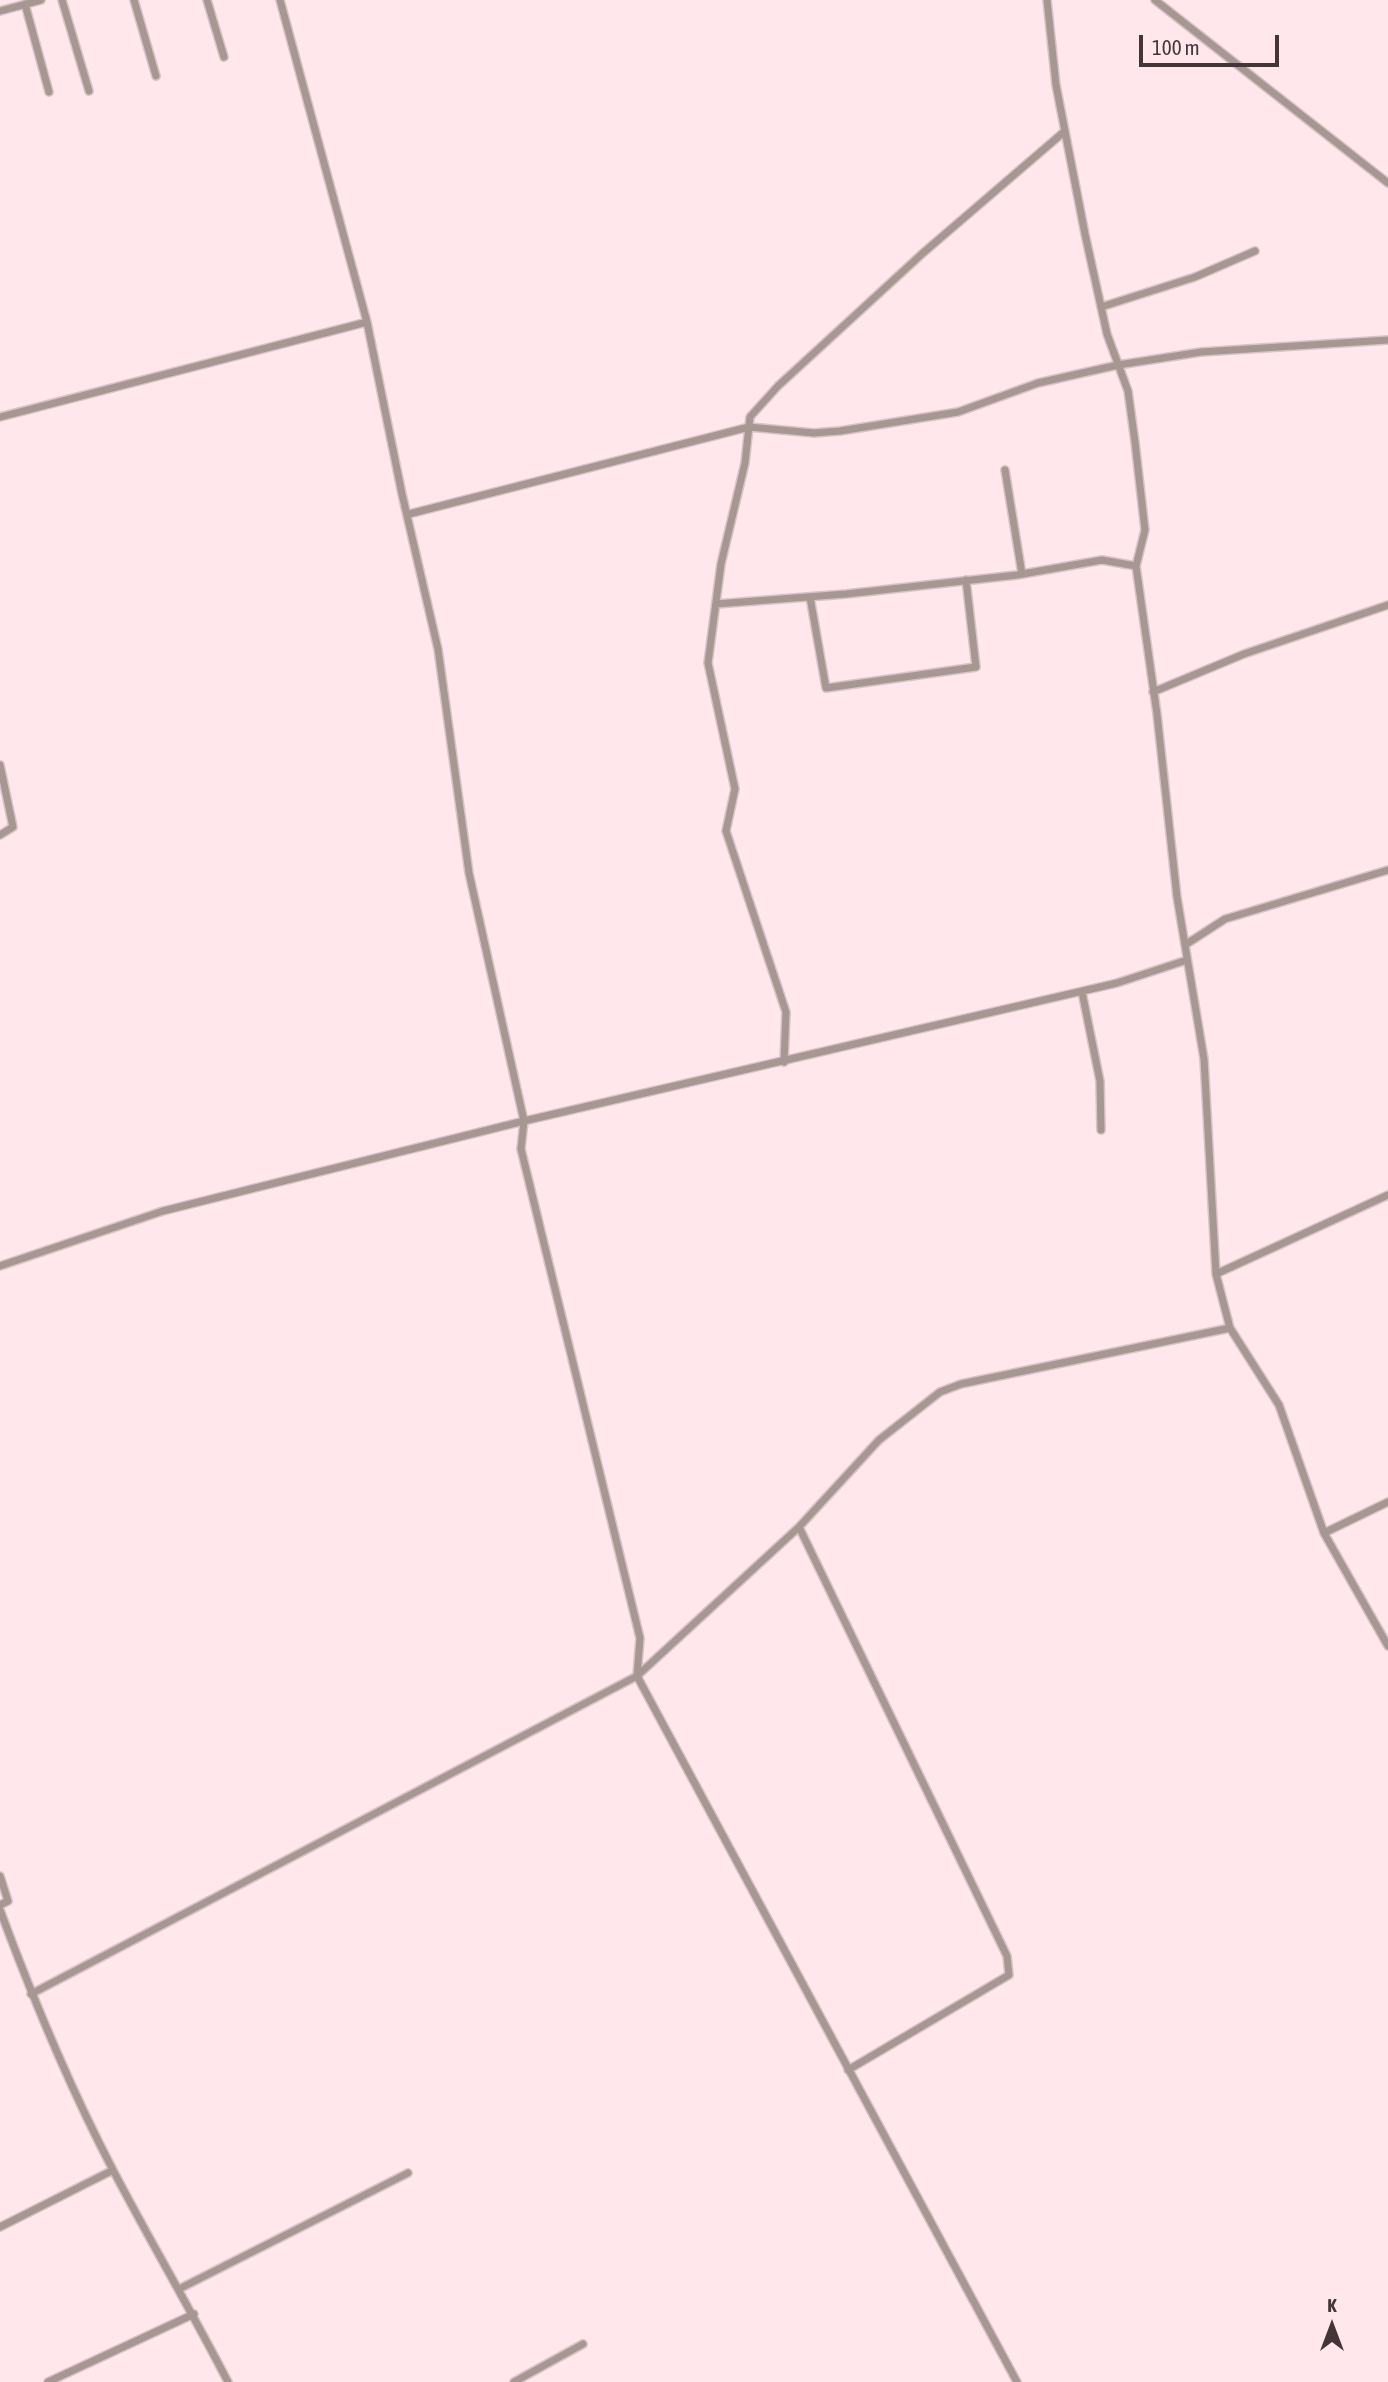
<!DOCTYPE html>
<style>
body{margin:0}
#map{position:relative;width:1388px;height:2382px;overflow:hidden;background:#ffe7ec;font-family:"Asap Condensed",sans-serif}
canvas{display:block}
.north{position:absolute;left:1297px;top:2291px;width:70px;height:70px;-webkit-text-stroke:5px #ffe7ec;paint-order:stroke;rotate:0deg;font-size:19px;font-weight:700;line-height:28px;text-align:center;color:#443538}
.north::after{content:'';display:block;margin:auto;width:24px;height:32px;background:#443538;clip-path:polygon(50% 0,100% 100%,50% 72%,0 100%)}
.scale{position:absolute;left:1139px;top:35px;width:140px;height:32px;box-sizing:border-box;border:4px solid #443538;border-top:0;padding-left:9px;font-size:21px;line-height:24px;white-space:nowrap;color:#443538;-webkit-text-stroke:5px #ffe7ec;paint-order:stroke}
</style>
<div id="map">
<canvas width="1388" height="2382"></canvas>
<div class="north">K</div>
<div class="scale">100 m</div>
</div>
<script>
const context = document.querySelector('canvas').getContext('2d');
context.lineJoin = 'round';
function strokePath(path, color, width, dash) { context.strokeStyle = color; context.lineWidth = width; context.lineCap = dash ? 'butt' : 'round'; context.setLineDash(dash || []); context.stroke(path); }
const minor = new Path2D(`
 M62,0L89,91
 M134,0L156,76
 M207,0L224,57
 M280,0L367,322L402,494L438,649L469,873L524,1121L521,1149L640,1638L637,1676L1017,2382
 M1047,0L1056,85L1085,234L1107,334L1128,391L1135,442L1145,530L1136,566L1157,714L1177,897L1204,1059L1216,1274L1230,1328L1279,1405L1324,1533L1388,1646
 M1155,0L1388,183
 M25,4L49,92
 M0,11L41,0
 M1101,307L1195,277L1255,251
 M0,417L367,322
 M1005,470L1022,574
 M409,514L749,427L814,433L840,431L958,412L1038,383L1118,365L1201,352L1388,340
 M810,597L826,688L976,667L966,580
 M716,604L846,594L1017,575L1102,560L1136,566
 M1153,692L1244,654L1388,605
 M0,765L13,827L0,835
 M1185,945L1225,919L1388,870
 M1082,992L1100,1081L1101,1130
 M784,1062L786,1012L726,831L735,789L708,663L721,564L745,463L750,417L778,386L923,253L1065,131
 M0,1266L163,1211L251,1189L524,1121L1117,983L1187,960
 M1216,1274L1388,1195
 M799,1527L1007,1956L1009,1975L848,2070
 M1324,1533L1388,1502
 M0,1876L8,1901L0,1905
 M0,1910C33,1999 69,2086 113,2170C150,2241 191,2310 228,2382
 M31,1994L637,1676L799,1527L879,1440L940,1392L961,1384L1230,1328
 M0,2227L113,2170
 M179,2289L408,2173
 M48,2382L194,2314
 M514,2382L583,2344`);
strokePath(minor, '#dac3c8', 10);
strokePath(minor, '#a79793', 7);
</script>
